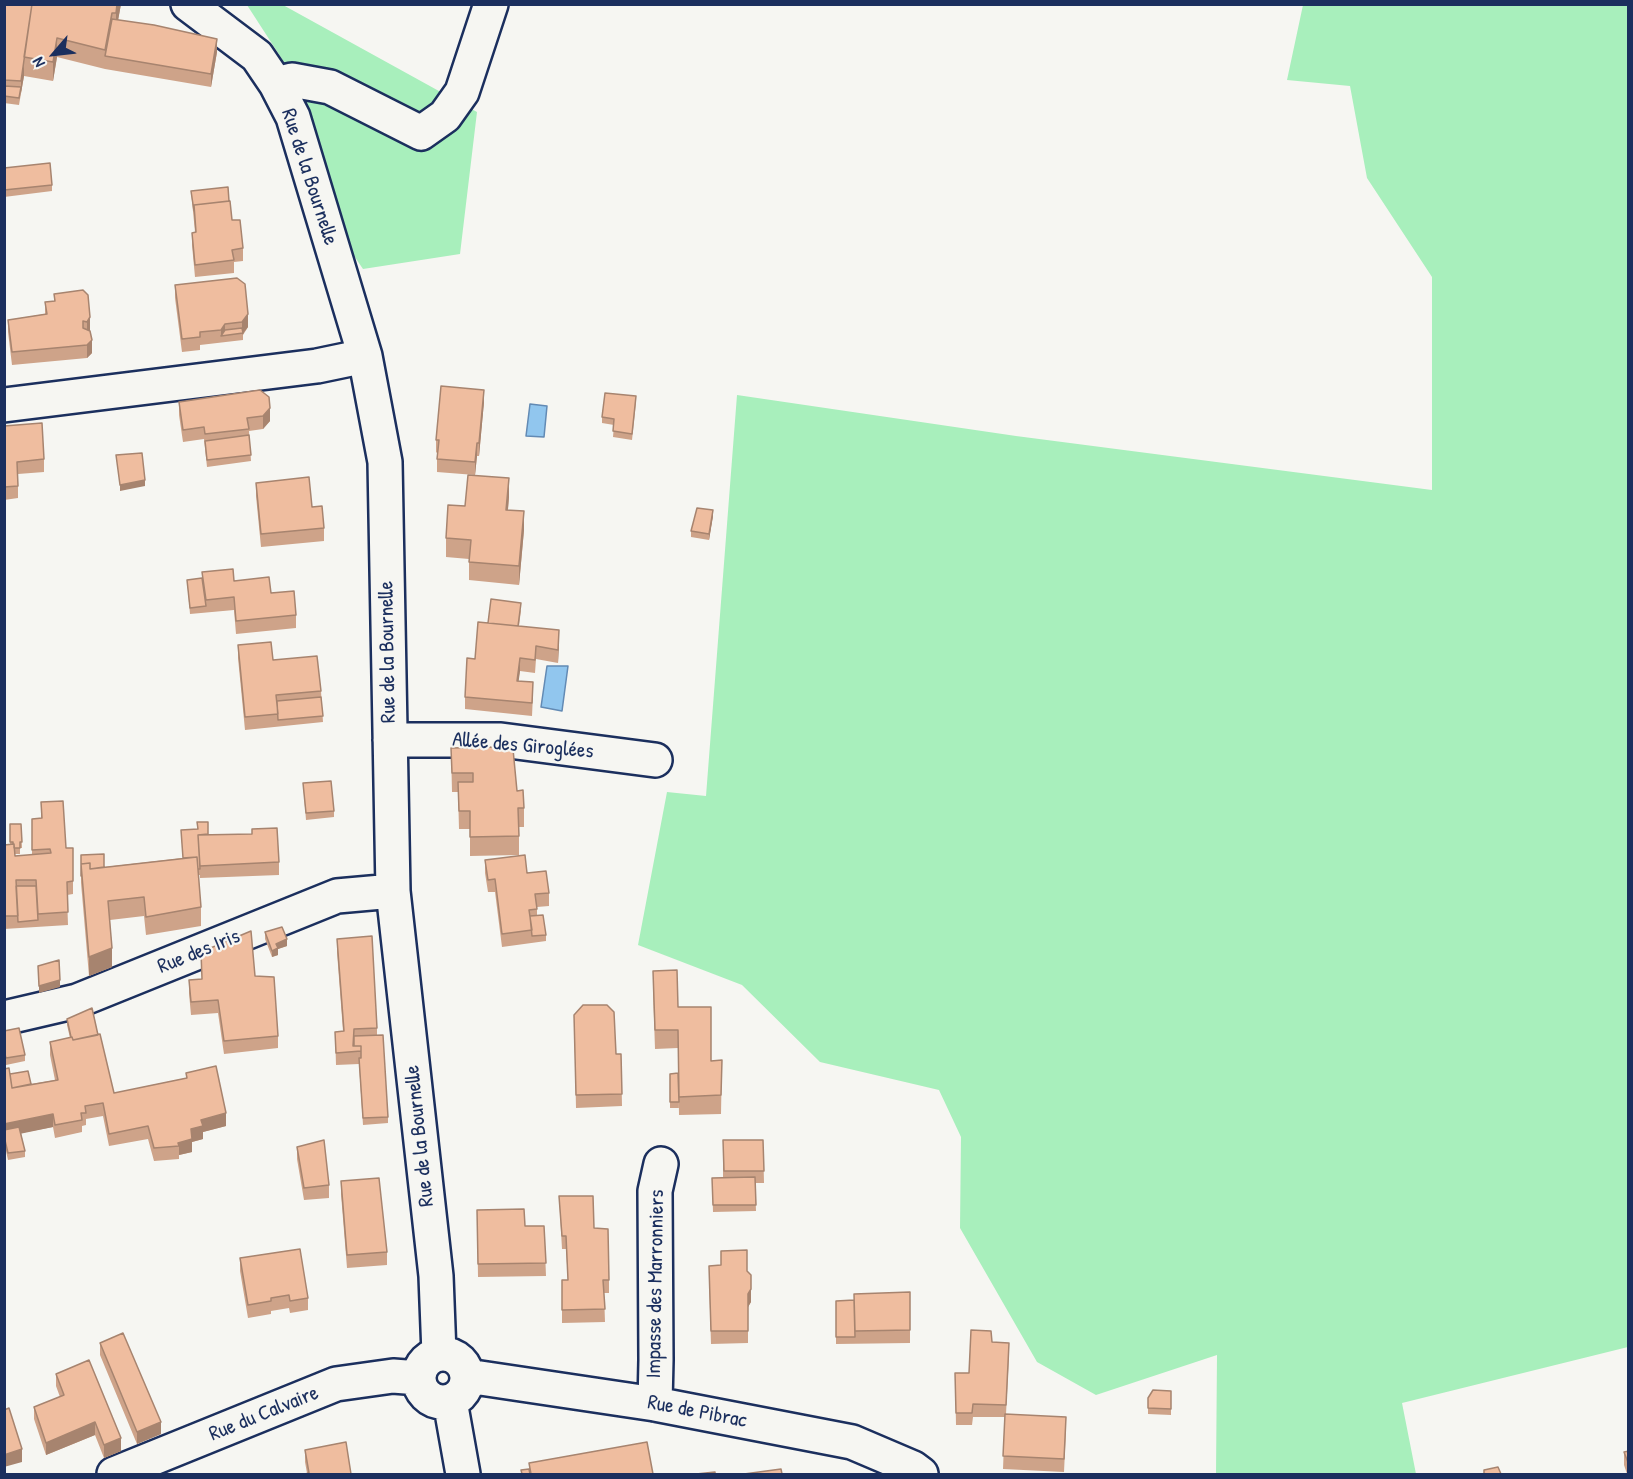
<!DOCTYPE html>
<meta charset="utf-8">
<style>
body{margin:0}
#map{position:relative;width:1633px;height:1479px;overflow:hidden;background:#f6f6f2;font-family:"Patrick Hand",sans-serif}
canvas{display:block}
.frame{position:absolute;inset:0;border:6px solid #1b2f5e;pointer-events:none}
.north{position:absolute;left:24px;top:24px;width:60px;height:60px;-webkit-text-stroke:4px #f6f6f2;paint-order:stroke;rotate:242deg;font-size:16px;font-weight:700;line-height:24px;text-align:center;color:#1b2f5e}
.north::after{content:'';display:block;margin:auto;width:21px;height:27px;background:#1b2f5e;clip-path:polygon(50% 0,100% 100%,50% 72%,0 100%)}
</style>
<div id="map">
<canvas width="1633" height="1479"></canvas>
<div class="frame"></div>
<div class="north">N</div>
</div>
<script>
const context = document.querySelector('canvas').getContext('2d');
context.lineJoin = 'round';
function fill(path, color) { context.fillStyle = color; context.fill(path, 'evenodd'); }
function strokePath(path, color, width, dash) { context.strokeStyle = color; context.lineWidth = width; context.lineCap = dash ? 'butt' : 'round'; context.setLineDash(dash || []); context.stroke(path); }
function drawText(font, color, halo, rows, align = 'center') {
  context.font = font + ' "Patrick Hand",sans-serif'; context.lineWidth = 4.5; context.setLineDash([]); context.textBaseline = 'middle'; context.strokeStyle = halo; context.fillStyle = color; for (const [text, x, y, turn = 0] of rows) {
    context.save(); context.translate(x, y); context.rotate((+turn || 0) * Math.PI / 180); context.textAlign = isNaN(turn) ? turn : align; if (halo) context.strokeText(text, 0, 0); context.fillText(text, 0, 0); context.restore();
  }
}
fill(new Path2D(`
 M247,5H283L477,112L460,254L363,269L340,235L302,90Z
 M1303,5H1628V1347L1402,1403L1416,1474H1216L1217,1355L1096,1395L1037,1362L960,1228L961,1137L939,1090L820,1062L742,985L638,945L667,792L706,796L737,395L1016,436L1432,490V277L1367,178L1350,86L1287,80Z`), '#a8efbc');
const water = new Path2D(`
 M530,404L547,406L544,437L526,436Z
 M547,666H568L562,711L541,707Z`);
fill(water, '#91c6ee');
strokePath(water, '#628ab4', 1.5);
const minor = new Path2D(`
 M188,4L257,56L276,84L293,117L365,356L385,462L393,891L436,1276L439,1354
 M276,84L292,80L330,87L421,133L445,116L462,92L491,4
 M4,405L317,366L365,356
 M390,740H501L655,760
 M4,1018L77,1001L337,896L393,891
 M419 1378a24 24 0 1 1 48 0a24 24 0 1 1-48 0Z
 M467,1376L655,1404L852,1442L913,1468L921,1474
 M450,1401L463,1474
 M655,1404L656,1360L655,1191L661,1164
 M114,1474L336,1384L393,1376L419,1378`);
strokePath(minor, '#1b2f5e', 38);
strokePath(minor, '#f6f6f2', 33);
fill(new Path2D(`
 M4,4H121L118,20L217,52L211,87L105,69L57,57L53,81L24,76L19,105L4,103Z
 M4,168L52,185V191L4,197Z
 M191,191L229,201L232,220L243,248V261L234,262V273L195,277L192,245V233L195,232Z
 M237,278L248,327L243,335V340L200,345V350L182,352L175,298V285Z
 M54,294L90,317V331L92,353L87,358L12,365L8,332V320L45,314V302L54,301Z
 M260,390L270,421L263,429L249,431L251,461L207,467L204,439L183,442L179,415V402Z
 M484,402L479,456H477L475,475L437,472V453L436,452V440Z
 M636,402L632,440L613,437L614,425L602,423V417Z
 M4,426L44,459V472L18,474V498L4,500Z
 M256,483L312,507L324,528V541L261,547L256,496Z
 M509,497L508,510L524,530L519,585L469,580V559L446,557V538L465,506Z
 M713,516L709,540L691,537V531Z
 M202,572L234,581L271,593L296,615V628L236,634L234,610L190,614L187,580L202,578Z
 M521,610L519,626L559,643L558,663L536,659L535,673L520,671L518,681L533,695L532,716L465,709V697L475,659L488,623Z
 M238,645L273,660L321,691L323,722L245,730L238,658Z
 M451,748L517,791L524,808V827H519V855L470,856V829H459L458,792H452Z
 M303,783L334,811V817L306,820Z
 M41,802L66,848H73V894L67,895L68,925L4,929V845L10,844V824H21L22,848H20V854H15V856L32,855V819L41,818Z
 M197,822L208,834L279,862V875L200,878V870V875H198L201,907V926L146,935L144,916L110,920L112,967L89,976L81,883V855L104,867L183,858L181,830L197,829Z
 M485,860L527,873L549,893V906L537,907V915L546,935V941L502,947L495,892H488L485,873Z
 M265,932L287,946L278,949V955L272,957L265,939Z
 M337,939L377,1028V1035L388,1117V1123L363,1125L359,1064L336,1065L335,1032L343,1031L337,952Z
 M255,976L278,1036V1048L224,1054L218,1013L191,1015L189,993V980Z
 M653,989L678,1007L711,1061L722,1060L721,1114L679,1115L678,1048L655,1049Z
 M574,1015L616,1054H621L622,1106L576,1108Z
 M67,1019L114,1093L186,1078V1073L226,1126L203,1132V1139L192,1142V1152L179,1155V1159L154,1161L148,1139L109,1146L103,1116L86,1119V1125L82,1126V1132L55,1138L53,1127L21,1133L25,1151V1157L8,1160L4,1142V1069L10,1074L31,1084L55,1080L50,1055V1042L70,1038L67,1025Z
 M4,1031L25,1055V1061L6,1065L4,1057Z
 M678,1073L679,1108H670V1074Z
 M723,1140H763L764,1183H755L756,1211L713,1212L712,1178H723Z
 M297,1147L329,1185V1198L304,1200L297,1159Z
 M341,1181L387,1252V1265L347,1268L341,1194Z
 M559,1196L594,1228L609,1280V1293H604L605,1322L562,1323V1280H568L566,1249H562Z
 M477,1210L525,1226H544L546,1276L478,1277Z
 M721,1251L747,1271L751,1302L748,1307V1343L711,1344L709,1279L721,1265Z
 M240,1258L308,1298V1310L290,1313L289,1308L271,1311V1314L248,1318L240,1271Z
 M910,1292V1343L836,1344V1301L854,1300Z
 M992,1342L1009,1356L1006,1414L1066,1430L1064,1472L1003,1469L1005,1417H973L972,1425H956L955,1373H969Z
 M100,1343L161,1434L137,1444L100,1355Z
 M56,1374L121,1451L104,1458L95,1435L46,1455L34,1419V1407L60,1397L56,1386Z
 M1171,1391V1415L1148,1414V1398Z
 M305,1450L351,1474L307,1473L305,1462Z
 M1629,1451V1474H1627L1624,1465V1452Z`), '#cea389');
fill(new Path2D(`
 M117,4H121L116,32V13Z
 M57,38V57L53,81V62Z
 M217,39V52L211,87V74Z
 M24,63V76L21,93V81Z
 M248,314V327L242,335V322Z
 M90,317V330L87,335V322Z
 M225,324V335L221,336V342V330Z
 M92,340V353L87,358V345Z
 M484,390V402L479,456V443Z
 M270,408V421L263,429V416Z
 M477,443V456L475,475V462Z
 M509,478V497L506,529V510Z
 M145,480V486L120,491V485Z
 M713,510V516L709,540V534Z
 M524,511V530L519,585V566Z
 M559,630V643L558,663V650Z
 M520,658V671L517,694V681Z
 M287,939V946L278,949V955L272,957V951L276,944Z
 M112,948V967L89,976V957Z
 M60,980V987L39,993V986Z
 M226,1113V1126L203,1132V1139L192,1142V1152L179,1155V1146L178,1143L201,1120Z
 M53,1114V1127L5,1137L4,1124Z
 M751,1289V1302L748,1307V1294Z
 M95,1422V1435L46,1455V1443Z
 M161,1422V1434L137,1444V1432Z
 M121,1438V1451L104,1458V1445Z
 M22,1449V1462L4,1467V1455Z`), '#a7846f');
const building = new Path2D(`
 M4,4H32L21,81L4,80Z
 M32,4H117L116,13H112L105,50L57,38L53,62L24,57Z
 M112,19L154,25L217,39L211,74L105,56Z
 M4,86L21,87L19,98L4,96Z
 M50,163L52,185L4,190V168Z
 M228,187L229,201L194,205V211L191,191Z
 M230,201L232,220H240L243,248L232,250L234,260L195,265L192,233L196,232L194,205Z
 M237,278L245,284L248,314L242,322L225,324L221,330L200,332V337L182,339L175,285Z
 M83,290L88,295L90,317L87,322L83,321V328L90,331L92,340L87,345L12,352L8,320L47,314L45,302L55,301L54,294Z
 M242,328L243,333L221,336L225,330Z
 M441,386L484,390L479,443H477L475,462L437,459L439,440H436Z
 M260,390L269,397L270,408L263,416L247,418L249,429L205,434L204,427L183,430L179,402Z
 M605,393L636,396L632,434L613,431L614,419L602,417Z
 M42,423L44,459L17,462L18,486L4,487V426Z
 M249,435L251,455L207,460L205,441Z
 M142,453L145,480L120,485L116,455Z
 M468,475L509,478L506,510L524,511L519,566L469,562L471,540L446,538L448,505L465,506Z
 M309,477L312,507L322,506L324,528L261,534L256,483Z
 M697,508L713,510L709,534L691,531Z
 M233,569L234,581L269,577L271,593L294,591L296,615L236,621L234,597L206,600L202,572Z
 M202,578L206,606L190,608L187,580Z
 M491,599L521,603L518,626L488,623Z
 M478,622L559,630L558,650L536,646L535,660L520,658L517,681L533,682L532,703L465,697L467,658L475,659Z
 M271,642L273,660L317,656L321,691L276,695L278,714L245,717L238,645Z
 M321,697L323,716L278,720L277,701Z
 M497,747L513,749L517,791L523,790L524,808H518L519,836L470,837V811H459L458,782H473V773H452L451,748Z
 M331,781L334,811L306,813L303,783Z
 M63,801L66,848H73V881L67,882L68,912L38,914L36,880H16L18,916H4V845L14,844L15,856L51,853L50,849L32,850V819L42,818L41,802Z
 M197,822H208V834L198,835L200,869H198L197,857L183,858L181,830L198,829Z
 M10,824H21L22,842H20V848H14V844H13V842H10Z
 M277,828L279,862L200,866L198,835L252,834V829Z
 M104,854V867L90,869V863L81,864V876V855Z
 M525,855L527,873L546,871L549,893L535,894L537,909L529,910L532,930L502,934L495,879L488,880L485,860Z
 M197,857L201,907L146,917L144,897L108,901L112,948L89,957L81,864L90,863V869Z
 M16,886H36L38,920L18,922Z
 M543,915L546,935L532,936L530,916Z
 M282,927L287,939L276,944L278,948L272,951L265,932Z
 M251,931L255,976L274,977L278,1036L224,1041L218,1000L191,1002L189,980L202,979L201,952Z
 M372,936L377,1028L354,1029L353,1046H361V1051L336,1053L335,1032L344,1031L337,939Z
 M59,960L60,980L39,986L38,966Z
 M677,970L678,1007H711V1061L722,1060L721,1095L679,1097L678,1030H655L653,971Z
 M583,1005H607L614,1012L616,1054H621L622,1094L576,1095L574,1015Z
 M92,1008L98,1035L73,1040L72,1037H71L67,1019Z
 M19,1028L25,1055L6,1058L4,1051V1031Z
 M100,1034L114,1093L187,1078L186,1073L216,1066L226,1113L201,1120L203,1126L191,1129L192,1139L178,1143L179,1146L154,1148L148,1126L109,1134L103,1103L85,1106L86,1113H81L82,1120L55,1125L53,1114L4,1124V1069L9,1068L12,1088L58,1080L50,1042L72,1037L73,1040Z
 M383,1035L388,1117L363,1118L359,1058H361V1046H354V1036Z
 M28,1071L31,1084L12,1088L10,1074Z
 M678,1073L679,1102H670V1074Z
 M19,1127L25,1151L8,1153L4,1136V1130Z
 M324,1140L329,1185L304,1188L297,1147Z
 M723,1140H763L764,1171H724Z
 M755,1177L756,1205H713L712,1178Z
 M379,1178L387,1252L347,1255L341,1181Z
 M559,1196H593L594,1228L608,1229L609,1280H603L605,1309L562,1310V1280H568L566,1236H562Z
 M524,1209L525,1226H544L546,1263L478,1264L477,1210Z
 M300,1249L308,1298L290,1301L289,1295L271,1298V1301L248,1305L240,1258Z
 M747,1250V1271L751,1275V1289L748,1294V1331H711L709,1266L721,1265V1251Z
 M910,1292V1330L855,1331L854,1294Z
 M854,1300L855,1337H836V1301Z
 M971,1330L991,1331L992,1342L1009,1343L1006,1405L973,1404L972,1413H956L955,1373H969Z
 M123,1333L161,1422L137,1432L100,1343Z
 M89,1360L121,1438L104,1445L95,1422L46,1443L34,1407L64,1395L56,1374Z
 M1153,1390L1171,1391V1409L1148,1408V1398Z
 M9,1408L22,1449L4,1455V1410Z
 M1005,1414L1066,1417L1064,1459L1003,1456Z
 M346,1442L351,1474H305L309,1473L305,1450Z
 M647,1442L653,1474H531L529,1463Z
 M1629,1451V1465L1624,1452Z
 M1498,1467L1501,1474H1484V1470Z
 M529,1469L530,1474H522L521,1470Z
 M781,1469L782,1474H744Z
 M715,1472V1474H696Z`);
fill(building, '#efbd9f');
strokePath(building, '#a7846f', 1.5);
drawText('21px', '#1b2f5e', '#f6f6f2', [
 ["Rue de la Bournelle",309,177,72],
 ["Rue de la Bournelle",388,652,-91],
 ["Allée des Giroglées",523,746,5],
 ["Rue des Iris",199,952,-22],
 ["Rue de la Bournelle",420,1136,-96],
 ["Impasse des Marronniers",656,1284,-89],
 ["Rue de Pibrac",697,1412,11],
 ["Rue du Calvaire",264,1414,-22]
]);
</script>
